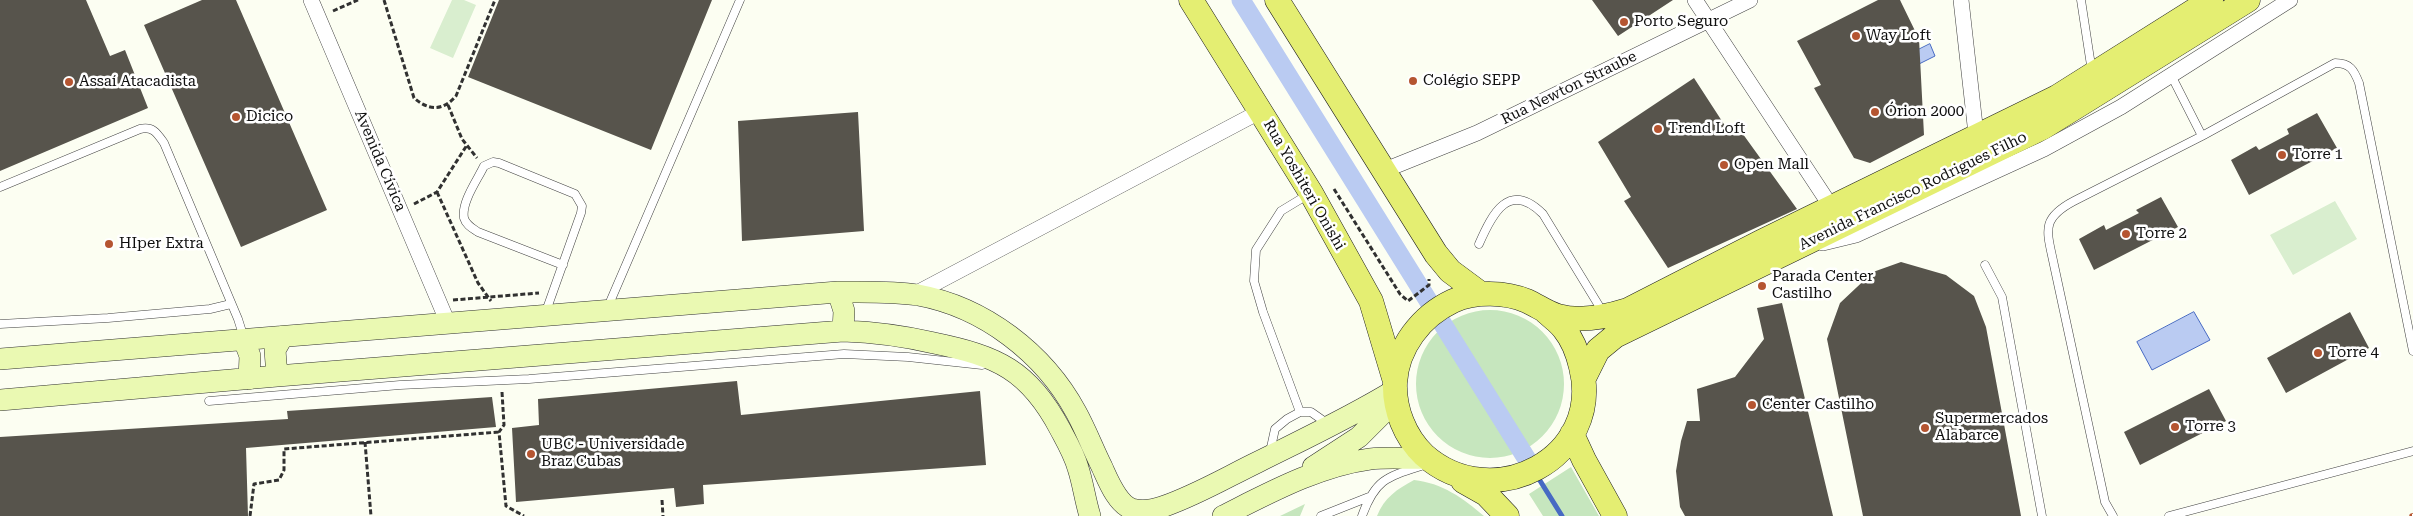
<!DOCTYPE html>
<meta charset="utf-8">
<style>
body{margin:0}
canvas{display:block;background:#fcfef2}
</style>
<canvas width="2413" height="516"></canvas>
<script>
const context = document.querySelector('canvas').getContext('2d');
context.lineJoin = 'round';
function fill(path, color) { context.fillStyle = color; context.fill(path, 'evenodd'); }
function strokePath(path, color, width, dash) { context.strokeStyle = color; context.lineWidth = width; context.lineCap = dash ? 'butt' : 'round'; context.setLineDash(dash || []); context.stroke(path); }
function drawText(font, color, halo, rows, align = 'center') {
  context.font = font + ' "Roboto Serif",serif'; context.lineWidth = 5; context.setLineDash([]); context.textBaseline = 'middle'; context.strokeStyle = halo; context.fillStyle = color; for (const [text, x, y, turn = 0] of rows) {
    context.save(); context.translate(x, y); context.rotate((+turn || 0) * Math.PI / 180); context.textAlign = isNaN(turn) ? turn : align; if (halo) context.strokeText(text, 0, 0); context.fillText(text, 0, 0); context.restore();
  }
}
fill(new Path2D(`
 M1416 384a74 74 0 1 1 148 0a74 74 0 1 1-148 0Z
 M1571,467L1599,516H1543L1529,494Z
 M1414,480C1442,483 1463,498 1484,516H1377C1384,498 1397,489 1414,480Z
 M1305,504L1300,516H1280Z`), '#c6e6be');
fill(new Path2D(`
 M452,0H464L476,5L453,58L430,48Z
 M2335,201L2357,239L2293,275L2270,235Z`), '#d9eecf');
const water = new Path2D(`
 M1930,44L1935,56L1913,67L1908,55Z
 M2194,312L2210,340L2152,370L2137,342Z`);
fill(water, '#bacbf2');
strokePath(water, '#476ac3', 1);
strokePath(new Path2D(`
 M1539,479L1562,516`), '#476ac3', 5);
strokePath(new Path2D(`
 M1241,0L1528,461`), '#bacbf2', 19);
fill(new Path2D(`
 M0,0H86L110,56L125,50L148,108L0,171Z
 M202,0H236L327,210L241,247L144,25Z
 M499,0H712L651,150L468,77Z
 M1592,0H1673L1618,36Z
 M1878,0H1900L1919,39L1924,135L1870,163L1854,158L1814,88L1821,85L1797,41Z
 M1694,78L1731,135L1740,130L1797,209L1668,268L1624,201L1631,197L1598,142Z
 M858,112L864,231L742,241L738,121Z
 M2317,113L2337,148L2249,195L2231,160L2256,146L2259,150L2289,134L2287,129Z
 M2161,197L2178,227L2094,270L2079,239L2104,225L2106,230L2139,213L2136,210Z
 M1901,262L1946,275L1974,296L1986,327L2021,516H1863L1827,339L1840,303L1873,272Z
 M1782,303L1833,516H1685L1680,507L1676,471L1681,441L1687,421H1700L1697,389L1735,377L1764,339L1757,308Z
 M2350,312L2369,348L2286,393L2267,358Z
 M737,381L741,415L980,391L986,465L703,485L704,504L676,507L674,488L516,502L512,428L539,425L538,399Z
 M2209,389L2226,421L2140,465L2124,432Z
 M492,397L496,427L246,448L248,516H0V437L288,419L287,411Z`), '#57544c');
const lane = new Path2D(`
 M2081,0L2092,72
 M2171,75L2202,136
 M0,187L140,129C153,126 157,133 164,143L238,319L244,338
 M1479,244C1492,214 1509,180 1543,214L1604,314
 M1985,265L2002,297L2042,516
 M607,309L740,0
 M545,314L581,213L582,206L575,194L499,163L493,162L484,166C478,179 461,202 464,218C466,225 472,228 478,232L563,265
 M0,324L108,318L210,309L231,304
 M209,401L400,385L529,379L844,354L908,357L982,365
 M1300,412L1263,312L1254,281L1256,250L1281,211L1309,194
 M1270,452L1275,429L1287,419L1300,412H1311L1328,424
 M1321,516L1369,497
 M1362,516C1375,480 1386,477 1421,466
 M2113,516L2105,502L2054,265C2047,231 2040,219 2074,201L2202,136L2335,63C2350,63 2354,70 2359,83L2413,351
 M2169,516L2413,451`);
const street = new Path2D(`
 M311,0L448,323
 M1695,0L1832,208
 M1961,0L1977,143
 M1385,170L1477,133L1750,0
 M1823,243L1856,235L2044,149L2121,107L2290,0
 M913,295L1261,111`);
const secondary = new Path2D(`
 M838,292L844,311L843,331
 M244,340L250,356L249,379
 M0,359L838,292C865,292 892,291 918,295C984,307 1044,353 1076,412C1086,430 1093,449 1102,467C1108,480 1117,504 1132,509C1142,512 1153,510 1162,507C1195,496 1227,477 1258,462C1304,439 1351,417 1395,390
 M277,376L275,350L283,336
 M0,400L277,376L843,331C874,332 904,336 934,343C997,356 1029,370 1060,429C1067,442 1074,454 1078,468C1083,483 1085,500 1090,516
 M1313,467L1359,437L1396,400
 M1223,516C1269,493 1318,466 1370,459C1389,457 1409,459 1428,458`);
const primary = new Path2D(`
 M1191,0L1311,193L1371,301L1394,378
 M1277,0L1436,254L1450,271L1481,294
 M1545,311C1551,317 1559,322 1564,329C1573,340 1578,354 1581,367C1604,458 1493,516 1424,455C1405,437 1394,409 1395,383C1397,347 1421,316 1453,301C1475,291 1506,292 1527,301C1538,306 1547,313 1558,316C1581,322 1606,317 1628,310L1761,242L2057,97L2211,0
 M1584,378L1598,350L1615,336L2042,128L2248,0
 M1572,434L1584,460L1615,516
 M1463,481L1486,494L1507,516`);
strokePath(lane, '#424242', 9);
strokePath(street, '#424242', 16);
strokePath(secondary, '#313131', 22);
strokePath(primary, '#202020', 25);
strokePath(new Path2D(`
 M384,0L414,98C429,111 443,111 456,96L495,0
 M333,11L358,0
 M448,105L462,139L477,158
 M1334,189L1400,294L1408,301L1429,285V279
 M437,192L478,283L491,301
 M414,204L437,192L467,145
 M453,300L539,293
 M502,392L504,425L499,432L506,506L524,516
 M365,442L371,516
 M662,500L663,516
 M250,516L254,484L279,480L284,470V449L499,432`), '#313131', 3, [5, 2.5]);
strokePath(lane, '#fff', 8);
strokePath(street, '#fff', 15);
strokePath(secondary, '#eaf9b2', 21);
strokePath(primary, '#e4ee72', 24);
const rail = new Path2D(`
 M2412,516H2413`);
strokePath(rail, '#b55531', 5.5);
strokePath(rail, '#fff', 4, [11]);
for (const [x, y, r, color] of [
 [1624,22,5,"#b55531"],
 [1856,36,5,"#b55531"],
 [1413,81,5,"#b55531"],
 [69,82,5,"#b55531"],
 [1875,112,5,"#b55531"],
 [236,117,5,"#b55531"],
 [1658,129,5,"#b55531"],
 [2282,155,5,"#b55531"],
 [1724,165,5,"#b55531"],
 [2126,234,5,"#b55531"],
 [109,244,5,"#b55531"],
 [1762,286,5,"#b55531"],
 [2318,353,5,"#b55531"],
 [1752,405,5,"#b55531"],
 [2175,427,5,"#b55531"],
 [1925,428,5,"#b55531"],
 [531,454,5,"#b55531"]
]) { const dot = new Path2D(); dot.arc(x, y, r, 0, 2 * Math.PI); context.fillStyle = color; context.fill(dot); strokePath(dot, '#fff', 2); }
drawText('15px', '#0f0f0f', '#fff', [
 ["Porto Seguro",1634,22],
 ["Way Loft",1866,36],
 ["Colégio SEPP",1423,81],
 ["Assaí Atacadista",79,82],
 ["Órion 2000",1885,112],
 ["Dicico",246,117],
 ["Trend Loft",1668,129],
 ["Torre 1",2292,155],
 ["Open Mall",1734,165],
 ["Torre 2",2136,234],
 ["HIper Extra",119,244],
 ["Parada Center",1772,277],
 ["Castilho",1772,294],
 ["Torre 4",2328,353],
 ["Center Castilho",1762,405],
 ["Supermercados",1935,419],
 ["Alabarce",1935,436],
 ["Torre 3",2185,427],
 ["UBC - Universidade",541,445],
 ["Braz Cubas",541,462]
], 'left');
drawText('15px', '#0f0f0f', '#fff', [
 ["Rua Newton Straube",1569,88,-26],
 ["Avenida Cívica",380,161,67],
 ["Rua Yoshiteri Onishi",1304,185,60],
 ["Avenida Francisco Rodrigues Filho",1913,191,-26]
]);
</script>
